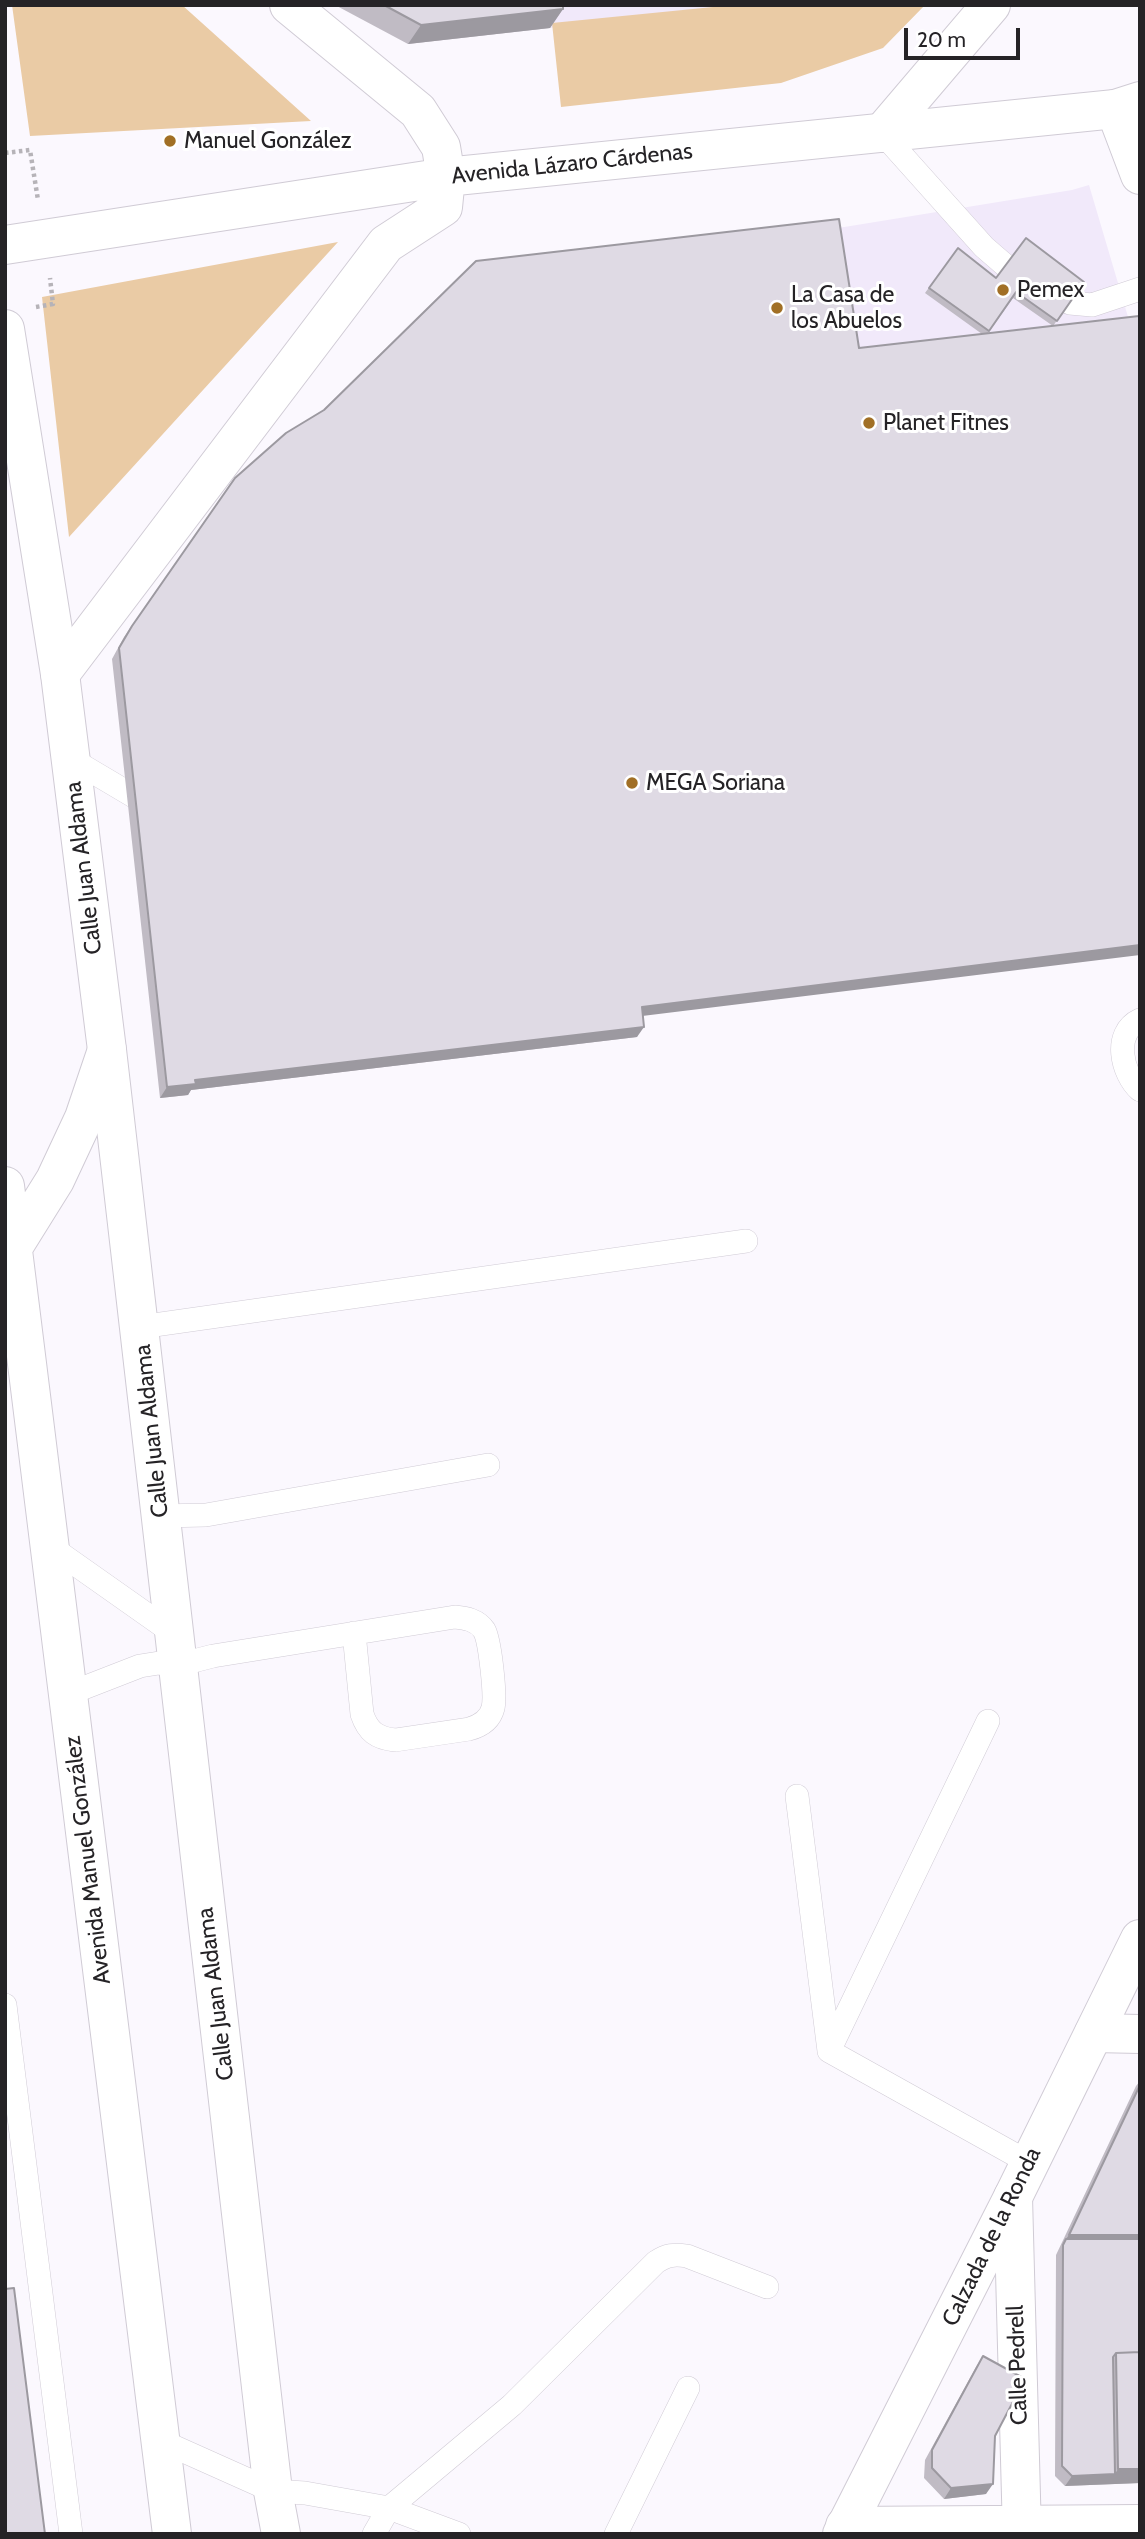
<!DOCTYPE html>
<meta charset="utf-8">
<style>
body{margin:0}
#map{position:relative;width:1145px;height:2539px;overflow:hidden;background:#fbf8fe;font-family:Cabin,sans-serif}
canvas{display:block}
.frame{position:absolute;inset:0;border:7px solid #252326;pointer-events:none}
.scale{position:absolute;left:904px;top:28px;width:116px;height:32px;box-sizing:border-box;border:4px solid #252326;border-top:0;padding-left:9px;font-size:21px;line-height:24px;white-space:nowrap;color:#252326;-webkit-text-stroke:5px #fff;paint-order:stroke}
</style>
<div id="map">
<canvas width="1145" height="2539"></canvas>
<div class="frame"></div>
<div class="scale">20 m</div>
</div>
<script>
const context = document.querySelector('canvas').getContext('2d');
context.lineJoin = 'round';
function fill(path, color) { context.fillStyle = color; context.fill(path, 'evenodd'); }
function strokePath(path, color, width, dash) { context.strokeStyle = color; context.lineWidth = width; context.lineCap = dash ? 'butt' : 'round'; context.setLineDash(dash || []); context.stroke(path); }
function drawText(font, color, halo, rows, align = 'center') {
  context.font = font + ' Cabin,sans-serif'; context.lineWidth = 6; context.setLineDash([]); context.textBaseline = 'middle'; context.strokeStyle = halo; context.fillStyle = color; for (const [text, x, y, turn = 0] of rows) {
    context.save(); context.translate(x, y); context.rotate((+turn || 0) * Math.PI / 180); context.textAlign = isNaN(turn) ? turn : align; if (halo) context.strokeText(text, 0, 0); context.fillText(text, 0, 0); context.restore();
  }
}
fill(new Path2D(`
 M547,5H751L550,28Z
 M1089,185L1131,327L851,358L832,229L1072,190Z`), '#f1e9fa');
fill(new Path2D(`
 M12,5H182L311,121L30,136Z
 M733,5H925L883,48L781,83L561,107L552,23Z
 M338,242L69,537L42,297Z`), '#eacba5');
const service = new Path2D(`
 M882,133L984,247L1006,266
 M1070,303L1092,305L1140,289
 M71,759L152,807
 M1140,1020C1112,1033 1122,1074 1140,1090
 M140,1327L746,1241
 M161,1516L206,1515L488,1465
 M51,1547L173,1633
 M68,1694L140,1666L159,1663L178,1665L213,1656L455,1617C466,1618 477,1620 484,1630C490,1640 496,1696 493,1708C490,1720 480,1726 469,1729L395,1740C377,1738 368,1732 362,1714L354,1633
 M988,1721L829,2051L1028,2162
 M797,1796L829,2051
 M5,2005L71,2534
 M159,2440L273,2491L305,2493L389,2508L459,2534
 M374,2534L389,2508L512,2405L656,2262C667,2255 674,2254 687,2256L767,2287
 M616,2534L688,2388`);
const minor = new Path2D(`
 M1094,2033L1140,2034
 M1013,2197L1022,2534
 M845,2526L1140,2524`);
const tertiary = new Path2D(`
 M1115,109L1140,175
 M882,133L991,5
 M5,329L60,674L107,1050L273,2491L281,2534
 M842,2534L1013,2197L1140,1939`);
const secondary = new Path2D(`
 M5,1186L172,2534
 M12,1249L55,1180L84,1118L107,1050`);
const primary = new Path2D(`
 M5,245L446,177L1115,109L1140,101
 M60,674L386,244L443,207L446,177L441,147L418,111L289,5`);
strokePath(service, '#d0cbd5', 24);
strokePath(minor, '#d0cbd5', 40);
strokePath(tertiary, '#d0cbd5', 40);
strokePath(secondary, '#d0cbd5', 40);
strokePath(primary, '#d0cbd5', 40);
strokePath(new Path2D(`
 M5,153L30,150L38,200
 M36,307L53,304L50,278`), '#b6b3b8', 4.5, [3.5, 3.5]);
strokePath(service, '#fff', 23);
strokePath(minor, '#fff', 38);
strokePath(tertiary, '#fff', 38);
strokePath(secondary, '#fff', 38);
strokePath(primary, '#fff', 38);
fill(new Path2D(`
 M335,5H563V9L550,28L408,44Z
 M958,248L996,278L1084,282L1053,326L643,1016L637,1037L191,1090L188,1095L160,1098L112,659L124,637L235,478L859,348L982,334L925,293ZM1013,298L1053,326L988,333Z
 M1140,2081V2483L1065,2486L1055,2476L1056,2255L1136,2086Z
 M983,2356L995,2436L986,2494L944,2499L924,2478L925,2460L976,2367Z`), '#c0bbc4');
fill(new Path2D(`
 M563,9L550,28L408,44L421,25Z
 M1140,945V955L634,1017L642,1007Z
 M644,1027L637,1037L191,1090L188,1095L160,1098L167,1087L195,1080Z
 M1069,2235H1140V2250L1066,2239Z
 M1118,2469H1140V2483L1065,2486L1072,2476L1115,2474Z
 M993,2484L986,2494L944,2499L951,2488Z`), '#9c99a0');
const building = new Path2D(`
 M384,5H563V9L421,25Z
 M839,219L859,348L1139,316L1140,325V945L642,1007L644,1027L195,1080L196,1084L167,1087L119,648L132,626L235,478L286,433L324,410L476,261Z
 M1026,238L1084,282L1057,321L1016,292L989,331L929,288L958,248L996,278Z
 M1140,2085V2235H1069Z
 M1066,2239H1140V2352L1116,2353L1113,2357L1115,2474L1072,2476L1062,2466L1063,2245Z
 M14,2288L45,2534H5V2289Z
 M1140,2352V2469H1118L1116,2353Z
 M983,2356L1025,2379L995,2436L993,2484L951,2488L932,2468V2450Z`);
fill(building, '#dfdae4');
strokePath(building, '#9c99a0', 2);
for (const [x, y, r, color] of [
 [170,141,7,"#a16f25"],
 [1003,290,7,"#a16f25"],
 [777,308,7,"#a16f25"],
 [869,423,7,"#a16f25"],
 [632,783,7,"#a16f25"]
]) { const dot = new Path2D(); dot.arc(x, y, r, 0, 2 * Math.PI); context.fillStyle = color; context.fill(dot); strokePath(dot, '#fff', 2.5); }
drawText('23px', '#252326', '#fff', [
 ["Manuel González",184,141],
 ["Pemex",1017,290],
 ["La Casa de",791,295],
 ["los Abuelos",791,321],
 ["Planet Fitnes",883,423],
 ["MEGA Soriana",646,783]
], 'left');
drawText('23px', '#252326', '#fff', [
 ["Avenida Lázaro Cárdenas",572,164,-6],
 ["Calle Juan Aldama",84,868,-97],
 ["Calle Juan Aldama",152,1431,-96],
 ["Avenida Manuel González",88,1860,-97],
 ["Calle Juan Aldama",216,1994,-97],
 ["Calzada de la Ronda",992,2237,-64],
 ["Calle Pedrell",1018,2365,-92]
]);
</script>
